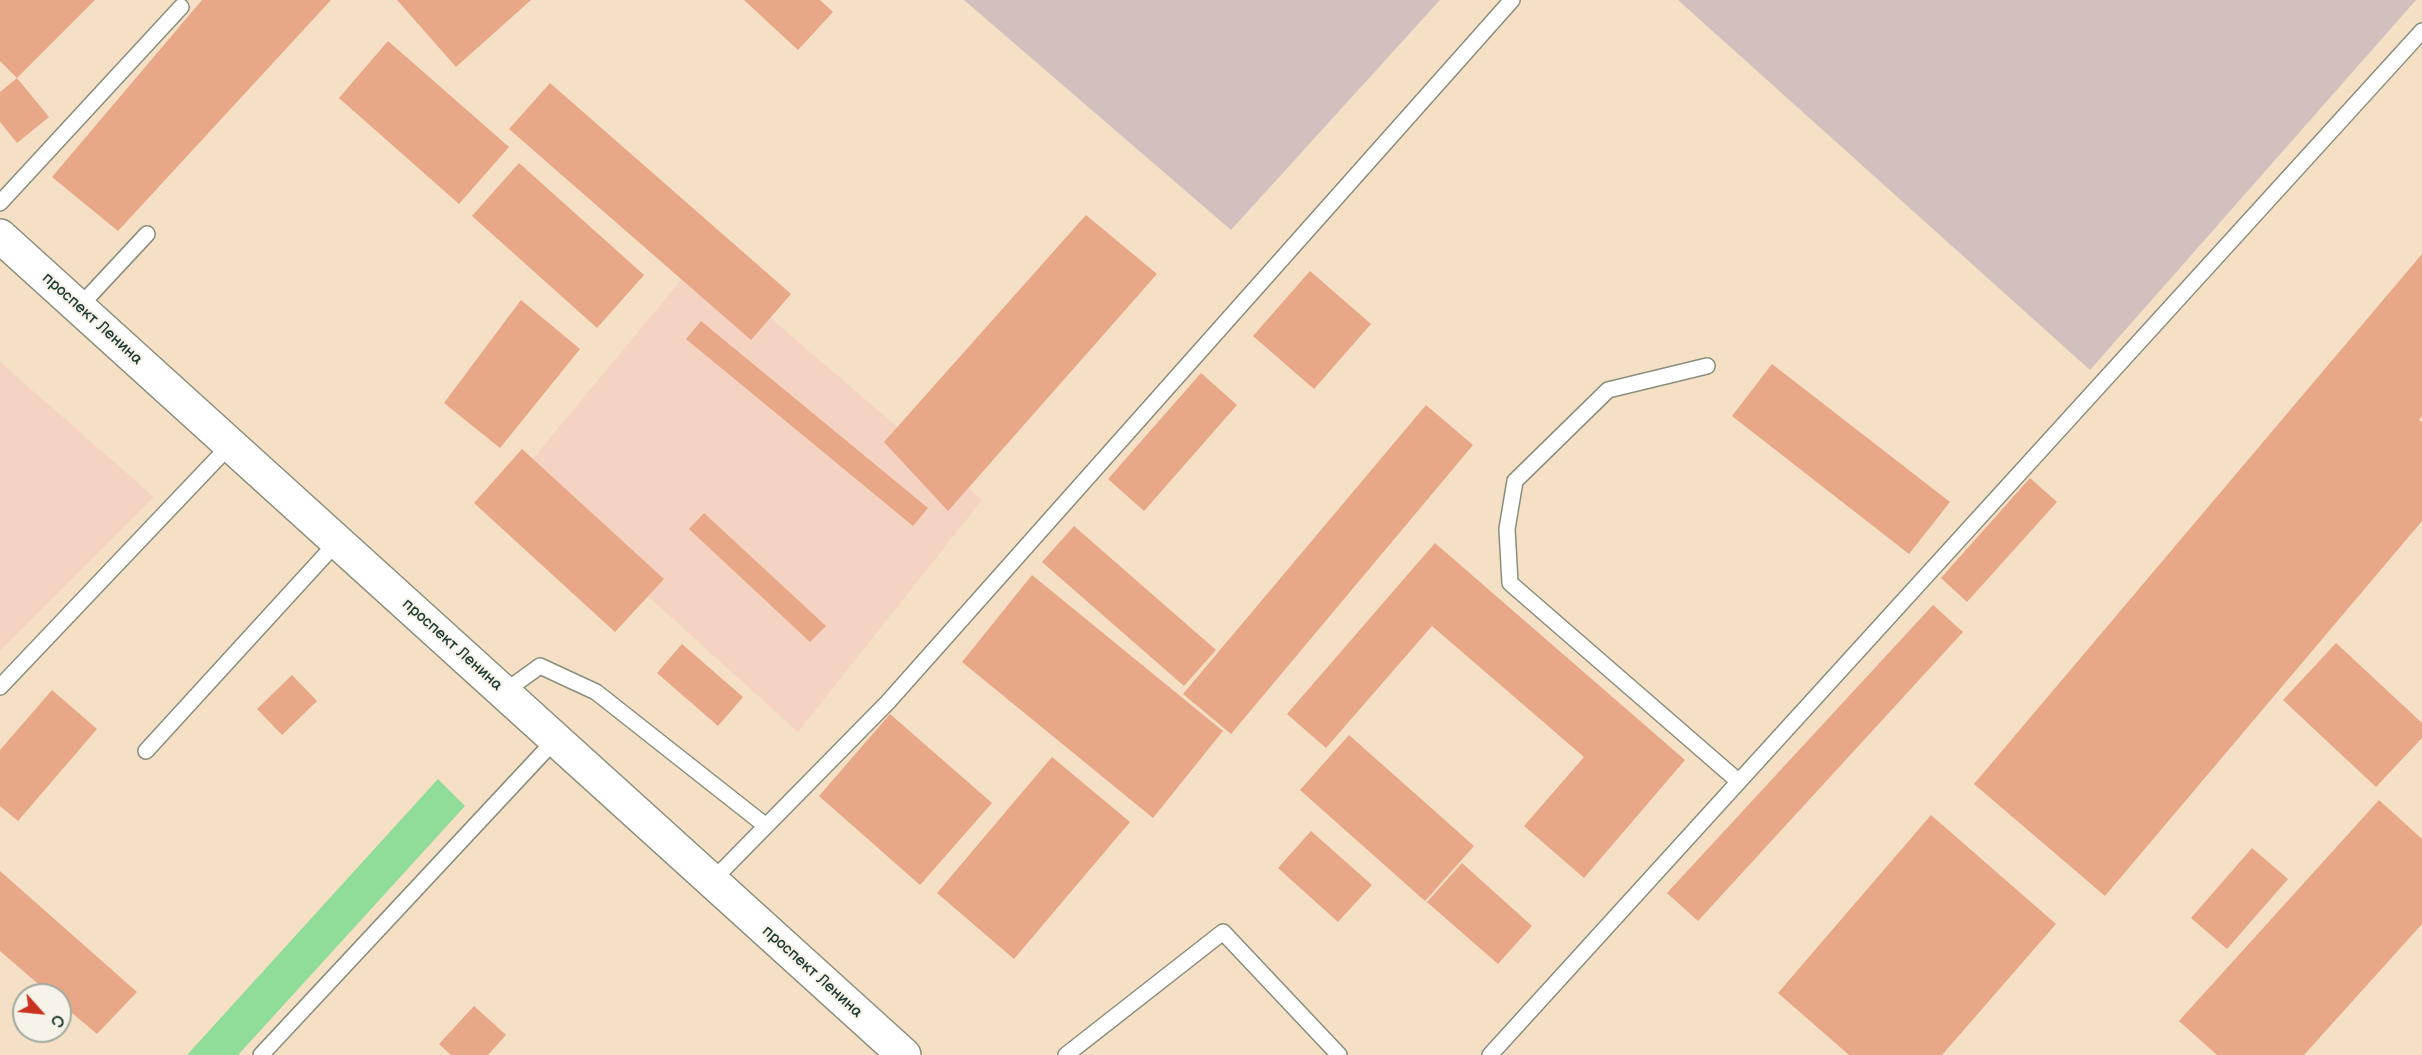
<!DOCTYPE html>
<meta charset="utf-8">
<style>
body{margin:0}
#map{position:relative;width:2422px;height:1055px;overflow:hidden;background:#f5dfc5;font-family:"Balsamiq Sans",sans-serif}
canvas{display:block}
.north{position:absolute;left:12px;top:983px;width:60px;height:60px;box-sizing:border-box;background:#f7f3e8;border:2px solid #a1aaa0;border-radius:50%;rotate:117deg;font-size:16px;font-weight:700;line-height:24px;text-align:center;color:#1f3d34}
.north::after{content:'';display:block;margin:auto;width:21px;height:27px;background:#c8321e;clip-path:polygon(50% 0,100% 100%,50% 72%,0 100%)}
</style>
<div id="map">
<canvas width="2422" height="1055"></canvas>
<div class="north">С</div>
</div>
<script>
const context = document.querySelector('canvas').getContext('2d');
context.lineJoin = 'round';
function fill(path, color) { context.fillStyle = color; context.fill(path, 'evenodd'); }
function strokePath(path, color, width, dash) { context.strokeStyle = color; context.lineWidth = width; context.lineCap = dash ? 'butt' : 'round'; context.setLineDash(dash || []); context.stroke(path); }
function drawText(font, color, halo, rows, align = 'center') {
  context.font = font + ' "Balsamiq Sans",sans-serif'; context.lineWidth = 4.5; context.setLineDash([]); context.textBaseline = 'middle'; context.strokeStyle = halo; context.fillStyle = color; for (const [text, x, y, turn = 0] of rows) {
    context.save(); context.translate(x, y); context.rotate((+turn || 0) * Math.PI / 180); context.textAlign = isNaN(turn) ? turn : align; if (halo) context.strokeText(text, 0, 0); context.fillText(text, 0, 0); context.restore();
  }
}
fill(new Path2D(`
 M700,257L982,500L798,732L517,478Z
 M0,362L154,497L0,651Z`), '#f5d3c2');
fill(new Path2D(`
 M964,0H1440L1231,230Z
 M1678,0H2416L2090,370Z`), '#d1c0bd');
fill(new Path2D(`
 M438,779L465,806L238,1055H187Z`), '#90dc99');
fill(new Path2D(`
 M0,0H95L17,78L0,61Z
 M202,0H331L118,231L52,177Z
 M397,0H531L456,67Z
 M744,0H820L833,12L798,50Z
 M388,41L509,147L459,204L339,98Z
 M17,78L49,117L17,143L0,122V92Z
 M550,83L791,294L751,340L509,129Z
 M519,163L644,275L597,328L472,216Z
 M1086,215L1157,274L948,511L884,442Z
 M2422,254V416L2419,420L2422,422V521L2105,896L1974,784Z
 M1310,271L1371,324L1314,389L1253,336Z
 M521,300L580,349L500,448L444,403Z
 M701,321L928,508L913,526L686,339Z
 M1772,364L1950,502L1909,554L1732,416Z
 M1201,373L1237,405L1144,511L1108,479Z
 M1426,405L1473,445L1231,734L1183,694Z
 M522,449L664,579L615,632L474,503Z
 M2030,478L2057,502L1967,602L1941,578Z
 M704,513L826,626L810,642L689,529Z
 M1074,526L1216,650L1184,686L1042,562Z
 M1435,543L1685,760L1584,878L1524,826L1584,757L1432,626L1326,748L1287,714Z
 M1032,575L1223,731L1153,818L962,662Z
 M1933,605L1963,632L1698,921L1667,893Z
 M2336,643L2422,723V738L2376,787L2283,700Z
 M682,644L743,697L718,726L657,673Z
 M292,675L317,701L282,735L257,709Z
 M52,690L97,729L18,821L0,806V750Z
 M890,714L992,803L920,885L819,796Z
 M1349,735L1474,846L1425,901L1300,790Z
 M1052,757L1130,822L1014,959L937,893Z
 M2379,800L2422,839V924L2304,1055H2217L2179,1021Z
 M1931,815L2056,924L1942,1055H1849L1778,993Z
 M1311,831L1372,885L1338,922L1278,868Z
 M2252,848L2288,879L2227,949L2191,918Z
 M1462,863L1532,926L1498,964L1427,902Z
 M0,871L137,992L97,1034L60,1003V995H51L0,951Z
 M474,1006L506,1035L488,1055H451L439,1044Z`), '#e8a887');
const service = new Path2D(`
 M0,203L181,7
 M79,307L147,234
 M1707,366L1608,390L1515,481L1507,529L1510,583L1738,781
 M0,687L231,444
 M504,692L540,666L596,692L766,826
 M146,751L338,541
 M711,882L888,702L1512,0
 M261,1055L555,740
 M1066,1055L1223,932L1339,1055
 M1490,1055L2422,31`);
const primary = new Path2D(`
 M0,236L904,1055`);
strokePath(service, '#8a8e7c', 18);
strokePath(primary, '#8a8e7c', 36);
strokePath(service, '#fff', 15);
strokePath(primary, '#fff', 33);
drawText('16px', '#1f3d34', '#f7f3e8', [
 ["проспект Ленина",92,319,42],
 ["проспект Ленина",452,645,42],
 ["проспект Ленина",812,972,42]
]);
</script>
